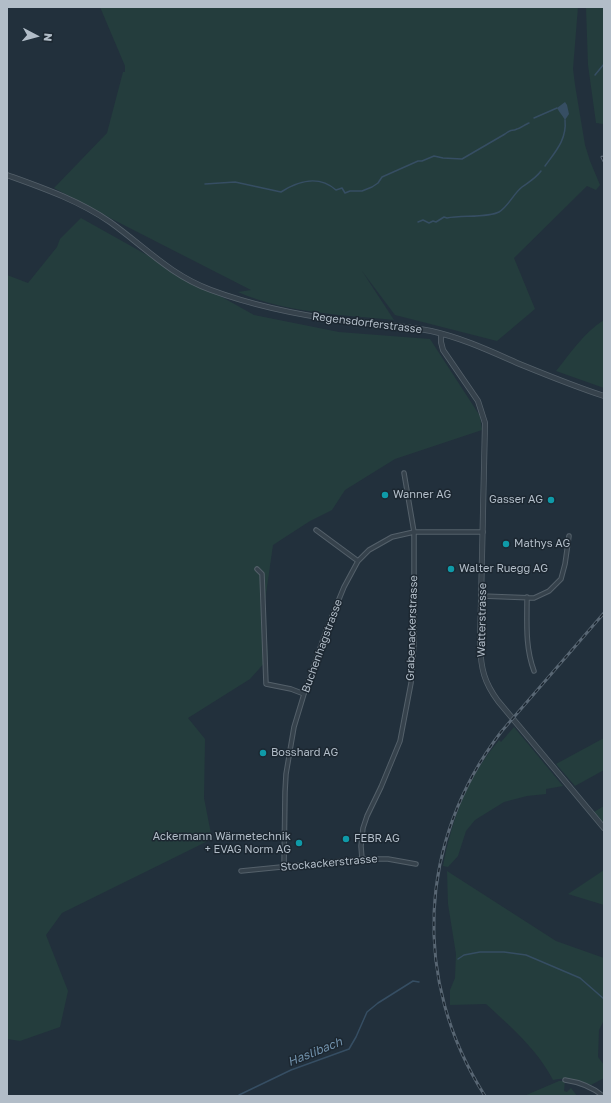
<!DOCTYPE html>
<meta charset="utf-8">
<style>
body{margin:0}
#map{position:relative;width:611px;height:1103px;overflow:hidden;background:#22303c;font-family:"Golos Text",sans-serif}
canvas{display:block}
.frame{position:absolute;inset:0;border:8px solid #b2bdc8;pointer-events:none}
.north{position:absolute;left:16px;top:16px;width:40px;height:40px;-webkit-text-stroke:3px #1c2731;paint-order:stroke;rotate:96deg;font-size:11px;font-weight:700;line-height:16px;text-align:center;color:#b2bdc8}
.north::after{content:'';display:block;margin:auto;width:14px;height:18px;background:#b2bdc8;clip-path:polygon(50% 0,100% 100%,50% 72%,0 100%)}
</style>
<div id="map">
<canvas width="611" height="1103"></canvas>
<div class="frame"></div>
<div class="north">N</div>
</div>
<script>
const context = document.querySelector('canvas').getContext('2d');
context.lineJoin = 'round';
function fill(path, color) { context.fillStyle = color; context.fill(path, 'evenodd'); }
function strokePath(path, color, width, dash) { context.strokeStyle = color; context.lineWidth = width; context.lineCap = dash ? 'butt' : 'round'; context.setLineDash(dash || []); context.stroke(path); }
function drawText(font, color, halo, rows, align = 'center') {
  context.font = font + ' "Golos Text",sans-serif'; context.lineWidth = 3; context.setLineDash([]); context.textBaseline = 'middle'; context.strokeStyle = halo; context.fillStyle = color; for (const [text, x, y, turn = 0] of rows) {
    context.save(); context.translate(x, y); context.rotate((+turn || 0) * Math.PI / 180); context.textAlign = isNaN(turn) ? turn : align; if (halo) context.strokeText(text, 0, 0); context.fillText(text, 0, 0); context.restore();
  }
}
fill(new Path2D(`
 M100,7H578L573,69L575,85L585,145L590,161L600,185L596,190L587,186L514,258L535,309L497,341L395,315L362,271L394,320C344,315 285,313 238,292L251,290L112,219L54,188L107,133L123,72H125V66Z
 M585,7H604V122L603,124L596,123L588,65L586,8Z
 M81,218L254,315L339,332L430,339L480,416L482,430L395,459L345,490L332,510L310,521L273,545L265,601L268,659L250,679L188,718L205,739L204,798L212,839L62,913L46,935L68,991L60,1027L20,1041L7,1039V275L28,283L57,247L60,239Z
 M604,320V388L556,371C570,354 584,332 604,320Z
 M514,727L563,786L546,789V794L527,796L504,802L475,820L466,831L458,856L448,867L443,866C450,829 462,791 484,760C488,753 494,747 499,740L501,742Z
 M604,738V770L575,786L556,764Z
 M604,806V823L594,812Z
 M604,870V905L568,894Z
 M447,871L556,941L604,958V1020L599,1030L598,1057L604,1065V1078L591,1085C579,1080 566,1077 553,1080C537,1049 511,1027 486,1004L450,1005V990L455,978L456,954L448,904Z
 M559,1081H565L564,1091L567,1092L571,1088L577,1096H524Z`), '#243d3d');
fill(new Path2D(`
 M565,102L567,105L569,114L565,120C564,118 558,110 557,108Z`), '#364e63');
strokePath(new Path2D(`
 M595,75L604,64
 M534,118L557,108
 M545,166C556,151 567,139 565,120
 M205,184L235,182L281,192C298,181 319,175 336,190L342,188L345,193L350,191H362L372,187L378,183L382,177L418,161H422L434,156L443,158L462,159L505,134C513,128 511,132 517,129C519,129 526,124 529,123
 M418,222L423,220L429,223L433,221L436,222L444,217L447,218C461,215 488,218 499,212C508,207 514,193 522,187C529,182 536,178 541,171
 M458,959L464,955L480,952H504L526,955L580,978L604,999
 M239,1095L291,1070L349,1049L356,1037L367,1012L378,1003L413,981L419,982`), '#364e63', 1.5);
const minor = new Path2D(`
 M316,530L358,561
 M257,569L262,574L266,684L291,689L304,694
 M482,596L534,598L549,591L561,579L565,564L569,536
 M527,597C527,623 525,647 534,671
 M362,859L361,846L363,828L367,816L381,787L400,741L411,683L414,644V532L404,473
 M284,867L285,792L286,774L294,727L304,694L326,631L344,587L358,561L369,550L392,537L414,532H483
 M241,871L362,859H388L416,864
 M565,1080C579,1082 591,1086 603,1096`);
const tertiary = new Path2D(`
 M7,175C43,188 78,200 110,222C145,247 170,275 211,290C254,306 299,315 344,321C373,324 402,325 431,331C463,338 492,352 522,365C549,376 576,387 604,396
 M441,334V342L443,350L478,401L485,423L480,645C481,669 484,682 498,701L604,828`);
strokePath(minor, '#54606a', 5.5);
strokePath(tertiary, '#54606a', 6);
strokePath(minor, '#36424c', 3.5);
strokePath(tertiary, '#36424c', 4.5);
const rail = new Path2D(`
 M602,157L604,161
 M485,1096C411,980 418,841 501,732L604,613`);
strokePath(rail, '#586673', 3);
strokePath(rail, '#1c2731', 1.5, [4.5]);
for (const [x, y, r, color] of [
 [385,495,4,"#0f9aa8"],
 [551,500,4,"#0f9aa8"],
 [506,544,4,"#0f9aa8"],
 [451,569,4,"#0f9aa8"],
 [263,753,4,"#0f9aa8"],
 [346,839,4,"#0f9aa8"],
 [299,843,4,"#0f9aa8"]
]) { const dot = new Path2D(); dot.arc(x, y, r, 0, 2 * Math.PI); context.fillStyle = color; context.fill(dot); strokePath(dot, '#1c2731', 1.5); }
drawText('11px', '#b2bdc8', '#1c2731', [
 ["Regensdorferstrasse",367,323,7],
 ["Watterstrasse",482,620,-89],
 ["Grabenackerstrasse",412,628,-88],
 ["Buchenhagstrasse",322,646,-70],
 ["Stockackerstrasse",329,863,-5]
]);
drawText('11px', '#b2bdc8', '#1c2731', [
 ["Wanner AG",393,495],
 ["Gasser AG",543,500,"right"],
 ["Mathys AG",514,544],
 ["Walter Ruegg AG",459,569],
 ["Bosshard AG",271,753],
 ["Ackermann Wärmetechnik",291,837,"right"],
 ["+ EVAG Norm AG",291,850,"right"],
 ["FEBR AG",354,839]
], 'left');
drawText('italic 12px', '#7191ab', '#1c2731', [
 ["Haslibach",315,1052,-22]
]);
</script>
